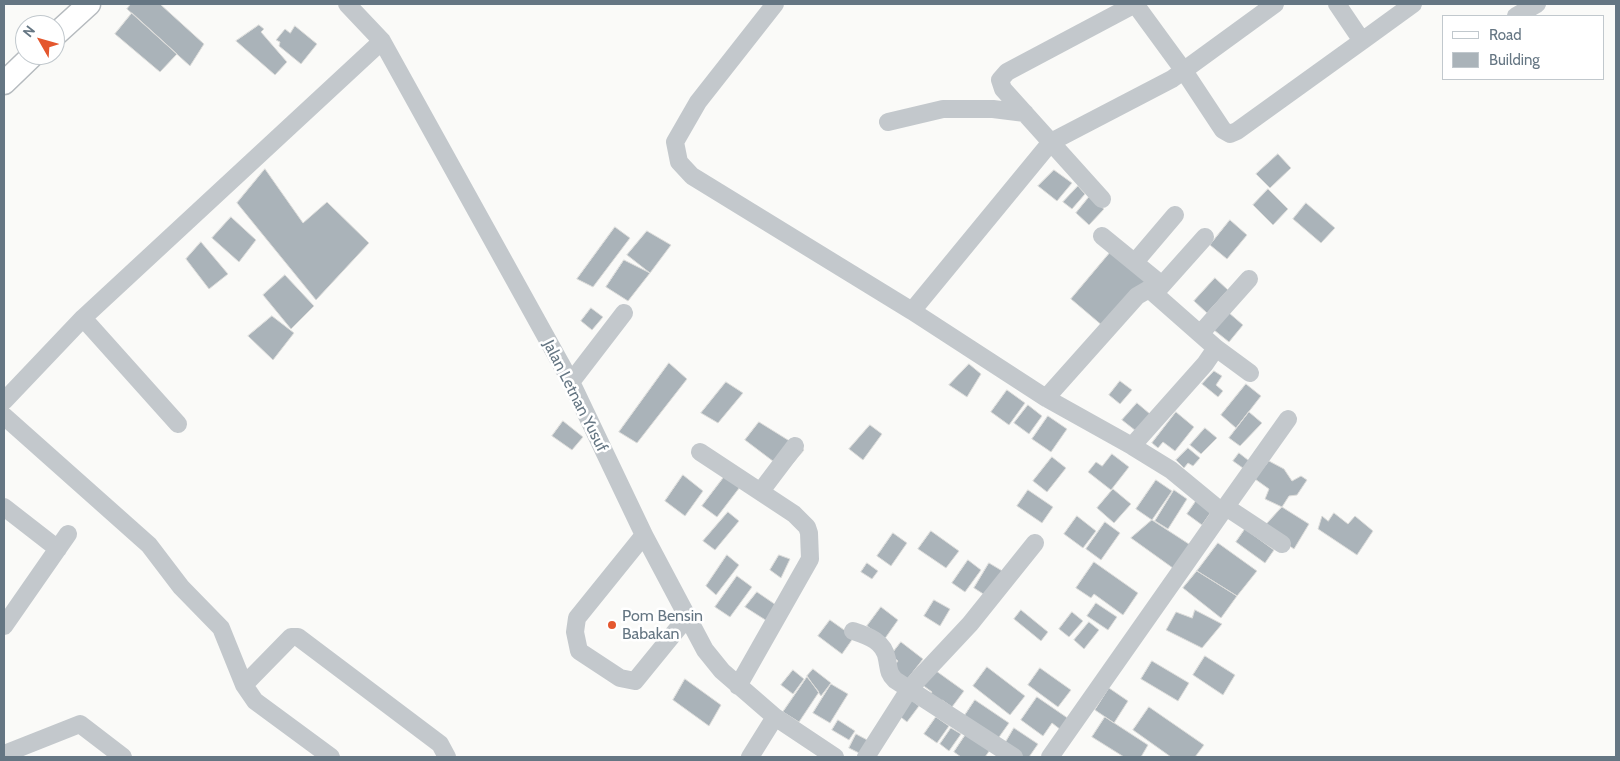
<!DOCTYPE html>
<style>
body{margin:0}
#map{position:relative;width:1620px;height:761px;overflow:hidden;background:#fafaf8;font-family:Cabin,sans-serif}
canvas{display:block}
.frame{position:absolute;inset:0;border:5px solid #657683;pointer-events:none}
.legend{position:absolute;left:1442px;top:15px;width:162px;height:65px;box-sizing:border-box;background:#fff;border:1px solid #c1c8cd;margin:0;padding:6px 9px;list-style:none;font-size:15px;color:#657683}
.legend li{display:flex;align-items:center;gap:10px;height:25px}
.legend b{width:25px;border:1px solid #c1c8cd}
.north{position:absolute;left:15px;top:15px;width:50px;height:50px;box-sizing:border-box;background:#fff;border:1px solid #c1c8cd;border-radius:50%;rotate:308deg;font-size:14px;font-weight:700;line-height:20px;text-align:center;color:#657683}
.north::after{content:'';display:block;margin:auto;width:18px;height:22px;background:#e4572e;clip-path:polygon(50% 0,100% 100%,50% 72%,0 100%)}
</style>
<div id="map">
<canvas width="1620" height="761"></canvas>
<div class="frame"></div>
<ul class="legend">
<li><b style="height:6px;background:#fff"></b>Road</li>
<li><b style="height:14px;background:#aab3b9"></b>Building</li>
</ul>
<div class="north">N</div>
</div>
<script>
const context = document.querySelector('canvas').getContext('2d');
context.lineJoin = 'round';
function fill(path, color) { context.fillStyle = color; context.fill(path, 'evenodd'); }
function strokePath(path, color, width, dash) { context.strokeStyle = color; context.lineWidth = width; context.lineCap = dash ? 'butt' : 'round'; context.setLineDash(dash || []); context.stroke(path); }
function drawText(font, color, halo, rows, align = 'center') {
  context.font = font + ' Cabin,sans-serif'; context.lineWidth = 5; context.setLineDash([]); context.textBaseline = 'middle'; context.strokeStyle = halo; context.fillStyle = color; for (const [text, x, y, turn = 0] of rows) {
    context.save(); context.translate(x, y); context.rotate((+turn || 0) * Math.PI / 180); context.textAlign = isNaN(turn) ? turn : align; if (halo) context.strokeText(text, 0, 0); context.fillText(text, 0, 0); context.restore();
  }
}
const building = new Path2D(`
 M131,4H160L204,44L190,66L127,9Z
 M132,13L177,54L160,72L115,34Z
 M259,25L264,29L261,32L287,62L275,75L236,41Z
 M295,26L317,44L301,64L279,46L280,42L276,40L285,29L290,33Z
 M1278,154L1291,168L1270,188L1256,174Z
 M265,169L303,223L327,202L369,243L316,300L237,203Z
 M1054,170L1072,183L1057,201L1038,186Z
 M1078,186L1085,194L1072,209L1063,202Z
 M1268,189L1288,209L1273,225L1253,205Z
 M1089,197L1104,209L1089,225L1076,213Z
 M1306,203L1335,228L1321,243L1293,219Z
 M231,217L256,240L239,262L212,238Z
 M1230,220L1247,235L1227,259L1210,245Z
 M615,227L630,238L593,287L577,279Z
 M647,231L671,245L650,273L627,255Z
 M201,242L228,274L209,289L186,259Z
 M1113,249L1149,280L1104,327L1071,299Z
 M624,260L650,273L628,301L606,287Z
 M285,275L314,306L291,329L263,295Z
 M1215,278L1228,290L1207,313L1194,301Z
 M591,308L603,317L592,330L581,321Z
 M1228,312L1243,325L1229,342L1214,330Z
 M272,316L294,333L273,360L248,336Z
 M669,363L687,379L637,443L619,432Z
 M969,364L981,374L967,397L949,385Z
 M1214,371L1222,376L1216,385L1223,391L1218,397L1202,384Z
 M1120,381L1132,390L1120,404L1109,395Z
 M726,382L743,393L718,423L701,413Z
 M1246,384L1261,396L1236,428L1221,415Z
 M1007,390L1025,403L1009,425L991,412Z
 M1137,403L1150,414L1136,431L1122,420Z
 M1028,405L1042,416L1029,434L1014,423Z
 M1176,412L1194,427L1175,451L1163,442L1158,448L1152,443Z
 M1249,412L1262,423L1240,446L1229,438Z
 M1048,416L1067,429L1051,452L1032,439Z
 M563,421L583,437L572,450L552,436Z
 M759,422L804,450L786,471L745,440Z
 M870,425L882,434L863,460L849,449Z
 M1205,428L1217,438L1201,454L1190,445Z
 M1188,448L1200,458L1193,466L1188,463L1184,468L1176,460Z
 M1239,453L1253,464L1247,471L1233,461Z
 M1112,454L1129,467L1111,490L1088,472L1096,462L1102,466Z
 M1052,457L1066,468L1047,492L1033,481Z
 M1269,461L1284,469L1292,481L1301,476L1307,480L1297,495L1289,496L1282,507L1265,499L1269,489L1255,479Z
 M683,475L703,491L685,516L665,501Z
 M724,477L740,487L717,517L702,506Z
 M1156,480L1172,491L1152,520L1136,509Z
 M1113,489L1131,504L1114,523L1097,508Z
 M1028,490L1053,507L1042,523L1017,506Z
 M1174,490L1187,499L1168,529L1155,521Z
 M1196,501L1211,512L1202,525L1187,514Z
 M1282,507L1309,524L1294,549L1263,528Z
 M728,512L739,521L715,550L703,541Z
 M1334,513L1348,524L1355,516L1373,531L1357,555L1318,529L1322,516L1328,521Z
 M1077,516L1096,531L1083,548L1064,534Z
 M1152,520L1195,548L1177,571L1131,538Z
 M1105,522L1120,533L1101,560L1086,549Z
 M1245,529L1274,550L1265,563L1236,542Z
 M931,531L959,551L946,568L918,549Z
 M893,533L907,543L891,566L877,556Z
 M1218,543L1257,571L1237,596L1197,571Z
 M727,555L739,565L716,595L706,586Z
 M779,555L790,559L781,578L770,570Z
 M968,560L981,570L965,592L952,583Z
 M1094,562L1138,593L1123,615L1094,594L1091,598L1076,588Z
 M867,563L878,571L872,579L861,572Z
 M989,563L1004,572L988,597L974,588Z
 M1197,571L1237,596L1221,618L1183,588Z
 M737,576L752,587L730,617L715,607Z
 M757,592L776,605L767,621L745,607Z
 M934,600L950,609L940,626L924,616Z
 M1096,603L1117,617L1108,630L1087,616Z
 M881,607L898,620L881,644L875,632L867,626Z
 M1021,610L1048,632L1041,641L1014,619Z
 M1195,610L1222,624L1202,648L1166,630L1176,612L1192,618Z
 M1072,612L1083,621L1069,637L1059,629Z
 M830,620L854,637L842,654L818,636Z
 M1089,622L1099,630L1084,649L1074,640Z
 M901,642L923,659L905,682L890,671L898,661L891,655Z
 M1205,656L1235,675L1223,695L1193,675Z
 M1152,661L1189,683L1178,701L1141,679Z
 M987,667L1025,696L1010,715L973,686Z
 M932,668L964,691L952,707L942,700L939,704L929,697L932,692L921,684Z
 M1040,668L1071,690L1058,707L1028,685Z
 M813,669L831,683L821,696L807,676Z
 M793,670L804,679L793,694L781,685Z
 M807,677L819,692L799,722L783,712Z
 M685,679L721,705L709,726L673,700Z
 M831,684L848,694L830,723L813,713Z
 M1109,688L1128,701L1114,723L1095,710Z
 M1037,697L1069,719L1061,730L1052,723L1043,736L1021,720Z
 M909,698L919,706L907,722L897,714Z
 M975,700L1009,723L997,740L963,718Z
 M1149,707L1204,745L1195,757H1171L1133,730Z
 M936,717L949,726L937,743L924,734Z
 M1105,717L1148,745L1141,757H1124L1092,737Z
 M838,720L855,731L849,740L832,730Z
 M951,728L961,734L949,751L940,744Z
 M1014,728L1038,744L1029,757H1023L1004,745Z
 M856,734L871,742L863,755L849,748Z
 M966,734L990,750L985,757H961L954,752Z`);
fill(building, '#aab3b9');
strokePath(building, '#dcdcda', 1);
const major = new Path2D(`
 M55,35L89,4
 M4,83L33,55`);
strokePath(major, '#b5babe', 25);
strokePath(new Path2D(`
 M347,4L382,41L571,382L644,535L705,650L722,671L775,717L835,757
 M775,4L698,102L675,142L679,162L692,176L912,311L1046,398L1132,446L1171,470L1222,512L1050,757
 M1135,4L1184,71L1223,130L1230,134L1237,131L1362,41L1337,4
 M1516,16L1537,4
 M1362,41L1413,4
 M888,122L943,109H993L1025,113
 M1102,199L1003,89L1000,80L1007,72L1135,4
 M1102,236L1162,285
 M1135,262L1175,215
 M1155,293L1205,237
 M912,311L1051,142L1172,79L1275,4
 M83,318L178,424
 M1200,334L1249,279
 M1216,348L1250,373
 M571,382L624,313
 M1046,398L1137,296L1149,289L1216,348L1205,364L1132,446
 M4,401L83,318L382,41
 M4,416L149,545L181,587L221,628L244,685L255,701L331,757
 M700,452L794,514L807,527L809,533L810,559L738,686
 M761,491L795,446
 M4,507L58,549
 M1226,507L1282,544
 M1222,512L1288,419
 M644,535L577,618L575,632L579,651L620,678L635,681L688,616
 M4,626L68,534
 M853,631C868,636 884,641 887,659C889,669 888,673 895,680L1014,757
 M244,685L291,637H298L440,744L447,757
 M4,754L80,724L123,757
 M750,757L775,717
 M866,757L910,688L970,624L1035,543`), '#c3c8cc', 18);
strokePath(major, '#fff', 22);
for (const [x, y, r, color] of [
 [612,625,5,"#e4572e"]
]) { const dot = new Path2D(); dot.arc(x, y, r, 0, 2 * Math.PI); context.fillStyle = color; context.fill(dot); strokePath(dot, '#fff', 2); }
drawText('16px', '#657683', '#fff', [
 ["Jalan Letnan Yusuf",575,396,63]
]);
drawText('16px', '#657683', '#fff', [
 ["Pom Bensin",622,616],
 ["Babakan",622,634]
], 'left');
</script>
